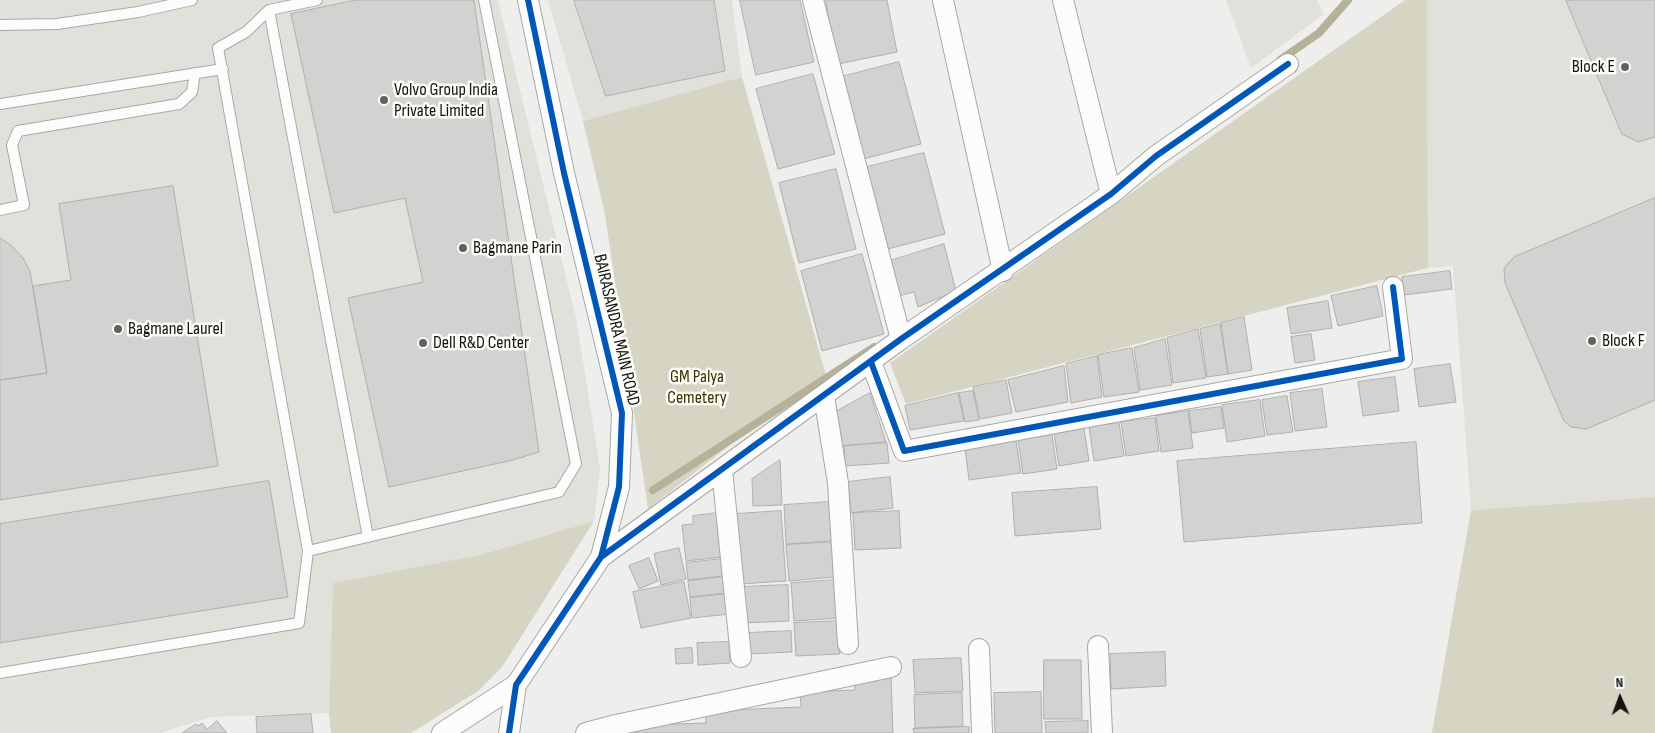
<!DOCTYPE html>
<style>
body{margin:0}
#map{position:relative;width:1655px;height:733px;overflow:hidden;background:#eeeeec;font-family:"Sofia Sans Condensed",sans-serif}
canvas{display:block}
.north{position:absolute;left:1595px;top:673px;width:50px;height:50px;-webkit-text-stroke:4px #fcfcf9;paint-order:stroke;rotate:358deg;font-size:14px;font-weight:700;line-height:20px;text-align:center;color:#131312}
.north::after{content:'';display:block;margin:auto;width:18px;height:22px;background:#131312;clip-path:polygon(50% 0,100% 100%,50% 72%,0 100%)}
</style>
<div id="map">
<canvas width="1655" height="733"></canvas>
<div class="north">N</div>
</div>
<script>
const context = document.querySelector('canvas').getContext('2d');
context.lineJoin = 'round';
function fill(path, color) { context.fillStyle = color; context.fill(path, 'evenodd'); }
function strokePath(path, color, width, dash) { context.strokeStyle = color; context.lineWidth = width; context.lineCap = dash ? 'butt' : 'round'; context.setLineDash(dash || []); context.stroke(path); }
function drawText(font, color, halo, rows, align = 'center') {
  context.font = font + ' "Sofia Sans Condensed",sans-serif'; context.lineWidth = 5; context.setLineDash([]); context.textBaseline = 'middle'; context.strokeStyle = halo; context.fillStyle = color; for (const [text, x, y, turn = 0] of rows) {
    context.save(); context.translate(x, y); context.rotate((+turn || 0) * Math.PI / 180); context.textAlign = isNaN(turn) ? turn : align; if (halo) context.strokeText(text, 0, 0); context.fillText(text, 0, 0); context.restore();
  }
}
fill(new Path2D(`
 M0,0H498L576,318L600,467L594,521L480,555L333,583L329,713L210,717L160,733H0Z
 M548,0H732L742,77L583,121Z
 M1226,0H1317L1324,14L1251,68Z
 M1427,0H1655V497L1471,510L1453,266L1428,268Z`), '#e1e1db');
fill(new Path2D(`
 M1405,0H1427L1428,268L906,404L890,363Z
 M742,77L827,379L776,409L648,509L605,214L583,121Z
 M1655,497V733H1432L1471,510Z
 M594,521L502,667L478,691L411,733H331L329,713L333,583L480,555Z`), '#d6d4c3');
strokePath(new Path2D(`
 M1280,60L1319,33L1348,0
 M653,490L874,347`), '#b6b299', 8);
const building = new Path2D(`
 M356,0H474L539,452L513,460L389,487L348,298L423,282L405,198L334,213L291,14Z
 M574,0H714L725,71L606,96Z
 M740,0H800L814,62L756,75Z
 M826,0H887L897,52L838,64Z
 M1566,0H1655V137L1638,142L1622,134Z
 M899,62L921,144L863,159L841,77Z
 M813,74L835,154L778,169L756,89Z
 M924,153L945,234L884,250L863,168Z
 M836,169L856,249L799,263L779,183Z
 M173,186L218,466L0,500V380L47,373L33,286L71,280L59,204Z
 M1655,198V400L1586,429L1571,427L1564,421L1505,283L1504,268L1514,257Z
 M0,238L12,246L23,258L30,271L47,373L0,380Z
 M944,244L956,291L918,307L914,292L898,296L890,261Z
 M862,254L884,334L822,351L801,271Z
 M1450,271L1452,289L1404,295L1402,277Z
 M1377,286L1383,316L1338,326L1331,296Z
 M1328,301L1332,328L1291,334L1287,308Z
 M1244,317L1252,370L1228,374L1221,323Z
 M1220,324L1228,374L1207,377L1200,329Z
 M1198,329L1206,378L1173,383L1167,338Z
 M1311,334L1315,360L1295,363L1291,337Z
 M1165,339L1172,385L1140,390L1134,348Z
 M1132,348L1139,392L1104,397L1098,355Z
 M1097,356L1102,397L1071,403L1066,364Z
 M1450,364L1456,402L1419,407L1414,369Z
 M1064,366L1068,402L1016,412L1008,380Z
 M1395,377L1399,411L1363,416L1358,382Z
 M1006,380L1012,413L980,419L973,387Z
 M1322,389L1327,427L1295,431L1290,393Z
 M973,391L979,420L965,422L959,393Z
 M870,393L886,442L842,446L837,411Z
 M958,393L964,421L910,430L905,406Z
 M1287,396L1293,432L1267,435L1262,400Z
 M1260,400L1265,436L1227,442L1222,405Z
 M1221,407L1224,428L1192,433L1189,411Z
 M1188,411L1193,448L1161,452L1156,416Z
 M1155,418L1159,451L1126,456L1121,422Z
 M1119,423L1124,456L1094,461L1089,427Z
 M1084,429L1089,461L1059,466L1054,434Z
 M1052,435L1057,469L1023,474L1018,440Z
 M1016,441L1021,473L969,480L965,448Z
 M1416,442L1422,523L1184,542L1177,461Z
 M887,443L889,463L845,466L844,446Z
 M780,460L782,505L753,506L752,479Z
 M890,477L893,508L851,513L848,482Z
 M269,481L288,597L0,643V524Z
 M1097,487L1101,529L1015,536L1012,493Z
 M829,502L832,541L786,544L784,505Z
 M781,511L786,581L740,584L736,514Z
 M899,511L901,548L855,550L853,513Z
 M717,513L722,557L686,561L682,525L693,524V516Z
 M832,542L834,577L789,581L786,545Z
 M679,548L686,579L661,585L654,554Z
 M649,558L658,581L639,589L629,566Z
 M722,559L723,576L688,580L686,563Z
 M724,577L726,593L690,597L688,581Z
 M836,580L838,618L794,621L791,583Z
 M684,582L691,618L641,628L633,592Z
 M788,585L789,621L743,623L741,587Z
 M728,594L730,614L692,618L690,598Z
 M839,621L840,654L796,656L794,623Z
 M791,631L792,652L749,654L748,633Z
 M729,642L730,663L698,665L697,643Z
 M692,648L693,663L676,664L675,649Z
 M1165,652L1166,686L1111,689L1110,654Z
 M961,658L963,691L915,693L913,660Z
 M1044,660H1081L1082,719H1044Z
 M891,677L893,733H616V726L706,723L705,711L801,707L800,692L855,690V678Z
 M1041,692L1042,733H995L994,693Z
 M962,693L963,726L915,728L914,695Z
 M311,714L313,733H257L256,717Z
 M217,721L227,733H182L196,724L198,726L202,723L207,729Z
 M1088,721V733H1046L1045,722Z
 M969,727V733H914L913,729Z`);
fill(building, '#d2d2d0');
strokePath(building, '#afafae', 1);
const lane = new Path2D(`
 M269,10L368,537
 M0,25L57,24L138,12L192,0
 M0,104L223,69
 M0,210L24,205L12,145L18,131L179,104L192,92L195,73
 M308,551L559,492L576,464L484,0
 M0,673L299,623L308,551L218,48L246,32L269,10L317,0`);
const street = new Path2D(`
 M813,0L901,339
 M943,0L1003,271
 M1063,0L1111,194
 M871,362L904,451L1402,359L1393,287
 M824,396L838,483L848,644
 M722,470L741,657
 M601,557L901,339L1111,194L1156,156L1288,64
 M1098,646L1102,733
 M979,649L982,733
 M442,733L516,685
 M509,733L516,685L601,557L619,487L622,413L564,173L528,0
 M586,733L616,725L891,667`);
strokePath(lane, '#a8a8a6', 12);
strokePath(street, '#a8a8a6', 22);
strokePath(lane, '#fcfcfc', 10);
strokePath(street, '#fcfcfc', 20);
strokePath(new Path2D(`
 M871,362L904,451L1402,359L1393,287
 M601,557L901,339L1111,194L1156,156L1288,64
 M509,733L516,685L601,557L619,487L622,413L564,173L528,0`), '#0057b8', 6);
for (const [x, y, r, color] of [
 [1625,67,5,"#60605e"],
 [384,100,5,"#60605e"],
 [463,248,5,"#60605e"],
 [118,329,5,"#60605e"],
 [1592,341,5,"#60605e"],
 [423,343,5,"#60605e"]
]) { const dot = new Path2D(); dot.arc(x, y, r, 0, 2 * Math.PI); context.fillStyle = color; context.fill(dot); strokePath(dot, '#fcfcf9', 2); }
drawText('18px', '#131312', '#fcfcf9', [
 ["Block E",1615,67,"right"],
 ["Volvo Group India",394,90],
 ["Private Limited",394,111],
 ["Bagmane Parin",473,248],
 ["Bagmane Laurel",128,329],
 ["Block F",1602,341],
 ["Dell R&D Center",433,343]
], 'left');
drawText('18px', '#131312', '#fcfcf9', [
 ["BAIRASANDRA MAIN ROAD",616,330,77]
]);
drawText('18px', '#3a3402', '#fcfcf9', [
 ["GM Palya",697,377],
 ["Cemetery",697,398]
]);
</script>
